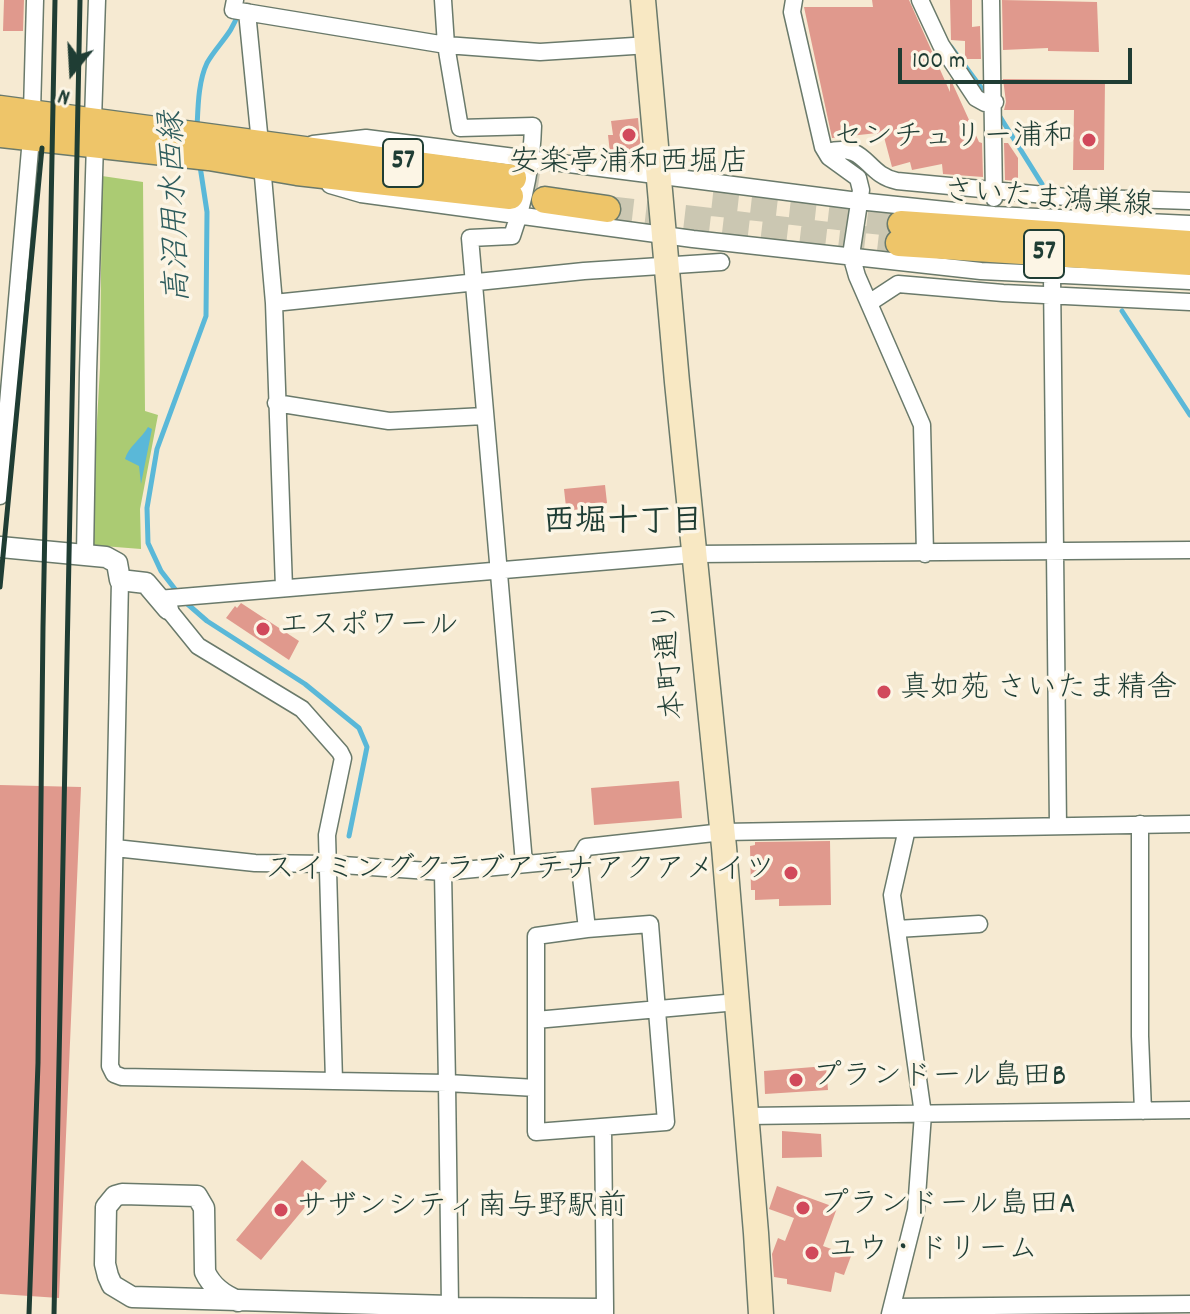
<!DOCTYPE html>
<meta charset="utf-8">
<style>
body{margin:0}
#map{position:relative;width:1190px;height:1314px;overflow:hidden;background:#f6ead2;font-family:Dekko,sans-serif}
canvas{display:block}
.north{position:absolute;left:32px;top:32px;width:80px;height:80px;-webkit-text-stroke:6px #fcf5e5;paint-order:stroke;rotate:198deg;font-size:22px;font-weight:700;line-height:32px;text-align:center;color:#1f3d34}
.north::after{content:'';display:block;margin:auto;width:28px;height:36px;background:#1f3d34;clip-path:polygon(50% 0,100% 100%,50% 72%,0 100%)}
.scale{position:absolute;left:898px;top:48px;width:234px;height:36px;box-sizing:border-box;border:4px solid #1f3d34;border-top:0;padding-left:10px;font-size:24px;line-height:28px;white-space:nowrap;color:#1f3d34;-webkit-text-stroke:6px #fcf5e5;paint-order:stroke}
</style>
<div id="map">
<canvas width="1190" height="1314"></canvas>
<div class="north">N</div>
<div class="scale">100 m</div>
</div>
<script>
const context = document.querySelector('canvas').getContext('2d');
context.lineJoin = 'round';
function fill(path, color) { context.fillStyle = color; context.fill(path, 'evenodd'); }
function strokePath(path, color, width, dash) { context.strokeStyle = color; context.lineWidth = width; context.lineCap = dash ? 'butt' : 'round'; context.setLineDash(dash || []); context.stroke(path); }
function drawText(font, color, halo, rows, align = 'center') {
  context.font = font + ' Dekko,"Klee One",sans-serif'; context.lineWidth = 7; context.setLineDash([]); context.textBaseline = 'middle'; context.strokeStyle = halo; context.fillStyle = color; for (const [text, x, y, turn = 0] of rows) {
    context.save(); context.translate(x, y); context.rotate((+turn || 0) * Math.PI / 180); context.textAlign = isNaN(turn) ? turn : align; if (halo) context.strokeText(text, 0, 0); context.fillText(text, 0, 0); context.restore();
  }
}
fill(new Path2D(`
 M102,176L143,182L145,411L158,415L140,509L141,549L90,545L100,368Z`), '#abcb73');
fill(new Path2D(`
 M148,427L152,429L141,484L139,466L125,459C128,447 142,438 148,427Z`), '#5ab8d8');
strokePath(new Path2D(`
 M951,47L988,97
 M997,112L1042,184
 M197,128C198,108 198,82 207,63C217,45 233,33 238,13
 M1122,311L1190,415
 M178,593L161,571L148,543L147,508L157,449L206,316L207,212L200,166
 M184,601L207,621L305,684L359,728L367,747L349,836`), '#5ab8d8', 5);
fill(new Path2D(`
 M4,0H24L23,31H3Z
 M872,0H909L950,92V78L979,142L982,143L983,177L943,174L942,164L912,170L910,162L892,167L884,137H878L877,133L832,138L804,7H873Z
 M950,0H972V27L980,26L981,59H965V41L951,40Z
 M1002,0L1097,2L1099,52L1048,51V48L1003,50Z
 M1003,79L1105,80L1104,170H1073L1074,110H1004L1006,102Z
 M638,118L641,151L610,153L608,135H613L611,121Z
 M1004,143H1008L1018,158V181L1005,180Z
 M605,485L607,503L603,504V508L570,510L569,507H566L564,489Z
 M241,603L299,641L289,660L226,618L235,606L237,608Z
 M679,781L682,818L594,825L591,788Z
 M0,785L81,787L59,1298L0,1294Z
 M830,841L831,905L779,906V899L755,900V890H751L750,846L755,845V842Z
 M826,1066L828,1090L765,1094L764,1071Z
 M782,1131L821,1134L822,1157L782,1158Z
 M302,1160L327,1181L261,1260L236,1240Z
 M777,1186L837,1208L823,1246L851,1256L844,1275L835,1272L831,1292L787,1284V1279L774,1277L772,1254L778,1238L785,1241L794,1218L769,1209Z`), '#e0998d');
strokePath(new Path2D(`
 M513,178L548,183
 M712,203L901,224
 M607,209L899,243`), '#cbc7b2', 26, [26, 13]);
const minor = new Path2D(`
 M235,0L233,10L446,45L540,52L649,45
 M443,0L446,45L460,128L533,126C532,164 524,201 512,236L470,238L524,863
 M794,0L792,12L823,147L829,157L858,178L861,190L851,255L857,276L922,425L925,554
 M920,0L941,45L976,98L985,103L995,102
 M991,0L994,198
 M247,12L260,143
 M32,112L35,0
 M93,120L97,0
 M313,144L366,138L858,201L994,215L1190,224
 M827,152C868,142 864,174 897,181L1066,197L1190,201
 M262,165L274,303L284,588
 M330,185L361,194L693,239L981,271L1190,281
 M1052,276L1058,826
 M274,303L584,271L721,262
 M869,303L898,284L1003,293L1190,302
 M276,403L389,421L484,416
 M0,496L31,138
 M85,555L88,373L95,143
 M120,580L110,1066L114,1074L122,1077L334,1081L327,835L343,758L340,752L302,709L198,646L168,609
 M158,599L695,554L1190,550
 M1140,824V1036L1143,1111
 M115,848L255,863L328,864L443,872L579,859L586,847L723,832L1190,824
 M579,859L587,929
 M897,929L979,924
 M536,1020L737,1002
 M334,1081L447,1083L443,872
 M536,1088V1132L666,1122L650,924L587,929L536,936V1088L447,1083L450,1306L605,1307V1314
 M747,1116L1190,1110
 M603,1127L605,1307
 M892,1307L1190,1304
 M890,1314L916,1210L923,1114L892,895L907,829`);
const tertiary = new Path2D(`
 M0,547L106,557L117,563L120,580L146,583L168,609
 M238,1301C223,1295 212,1287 205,1272L204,1208L197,1196L122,1194L115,1196L106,1207L105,1264L108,1276L112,1285L132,1297L450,1306V1314`);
const secondary = new Path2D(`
 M643,0L677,382L724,847L756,1233L761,1314`);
const primary = new Path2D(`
 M0,109L513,178
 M0,134L209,157L297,172L510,196
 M545,200L607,209
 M901,224L1190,244
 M899,243L1190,262`);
strokePath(minor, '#6a7a6b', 19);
strokePath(tertiary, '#6a7a6b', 23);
strokePath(secondary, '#6a7a6b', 27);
strokePath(primary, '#6a7a6b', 29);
strokePath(minor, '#fff', 16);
strokePath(tertiary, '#fff', 20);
strokePath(secondary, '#f8e8c3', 24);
strokePath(primary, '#eec569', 26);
strokePath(new Path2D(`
 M0,587L42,148
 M29,1314L38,1063L43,627L55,0
 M54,1314L80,0`), '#1f3d34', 5);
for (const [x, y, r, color] of [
 [629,135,8,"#d1495b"],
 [1089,140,8,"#d1495b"],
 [263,629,8,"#d1495b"],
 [884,692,8,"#d1495b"],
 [791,873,8,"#d1495b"],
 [796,1080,8,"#d1495b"],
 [803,1208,8,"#d1495b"],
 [281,1210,8,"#d1495b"],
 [812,1253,8,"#d1495b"]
]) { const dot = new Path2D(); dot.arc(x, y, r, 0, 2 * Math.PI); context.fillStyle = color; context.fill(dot); strokePath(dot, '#fcf5e5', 3); }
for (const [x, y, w] of [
 [403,163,40],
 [1044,254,40]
]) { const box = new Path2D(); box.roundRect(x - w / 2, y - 24, w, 48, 6); context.fillStyle = '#fcf5e5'; context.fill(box); strokePath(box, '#1f3d34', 2); }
drawText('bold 28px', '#1f3d34', null, [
 ["57",403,163],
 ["57",1044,254]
]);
drawText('30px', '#1f3d34', '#fcf5e5', [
 ["センチュリー浦和",1073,140,"right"],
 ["安楽亭浦和西堀店",629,166,"center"],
 ["エスポワール",279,629],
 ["真如苑 さいたま精舎",900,692],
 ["スイミングクラブアテナアクアメイツ",775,873,"right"],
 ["プランドール島田B",812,1080],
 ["プランドール島田A",819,1208],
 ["サザンシティ南与野駅前",297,1210],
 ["ユウ・ドリーム",828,1253]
], 'left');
drawText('30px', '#1f3d34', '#fcf5e5', [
 ["さいたま鴻巣線",1048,202,4],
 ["本町通り",673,660,-95]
]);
drawText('italic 32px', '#2e5c5d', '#fcf5e5', [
 ["高沼用水西縁",179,207,-92]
]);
drawText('bold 32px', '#1f3d34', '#fcf5e5', [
 ["西堀十丁目",623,526]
]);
</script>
